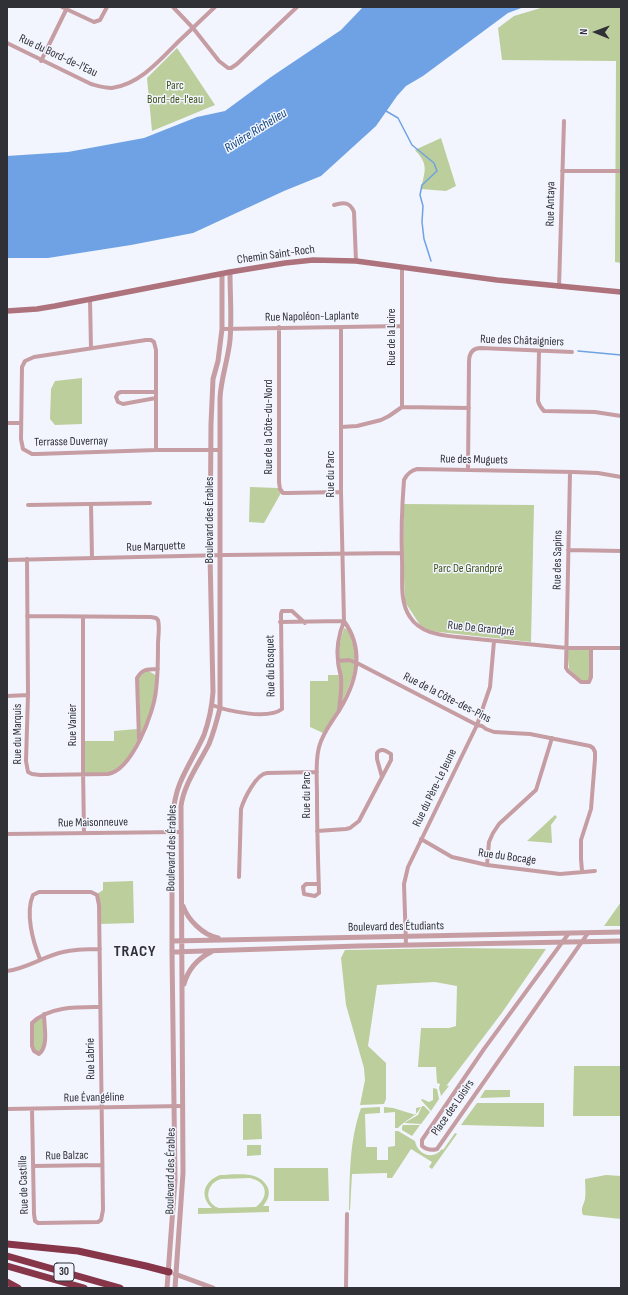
<!DOCTYPE html>
<meta charset="utf-8">
<style>
body{margin:0}
#map{position:relative;width:628px;height:1295px;overflow:hidden;background:#f2f5fe;font-family:"Sofia Sans Condensed",sans-serif}
canvas{display:block}
.frame{position:absolute;inset:0;border:8px solid #303136;pointer-events:none}
.north{position:absolute;left:576px;top:12px;width:40px;height:40px;-webkit-text-stroke:3px #f2f5fe;paint-order:stroke;rotate:271deg;font-size:11px;font-weight:700;line-height:16px;text-align:center;color:#303136}
.north::after{content:'';display:block;margin:auto;width:14px;height:18px;background:#303136;clip-path:polygon(50% 0,100% 100%,50% 72%,0 100%)}
</style>
<div id="map">
<canvas width="628" height="1295"></canvas>
<div class="frame"></div>
<div class="north">N</div>
</div>
<script>
const context = document.querySelector('canvas').getContext('2d');
context.lineJoin = 'round';
function fill(path, color) { context.fillStyle = color; context.fill(path, 'evenodd'); }
function strokePath(path, color, width, dash) { context.strokeStyle = color; context.lineWidth = width; context.lineCap = dash ? 'butt' : 'round'; context.setLineDash(dash || []); context.stroke(path); }
function drawText(font, color, halo, rows, align = 'center') {
  context.font = font + ' "Sofia Sans Condensed",sans-serif'; context.lineWidth = 3; context.setLineDash([]); context.textBaseline = 'middle'; context.strokeStyle = halo; context.fillStyle = color; for (const [text, x, y, turn = 0] of rows) {
    context.save(); context.translate(x, y); context.rotate((+turn || 0) * Math.PI / 180); context.textAlign = isNaN(turn) ? turn : align; if (halo) context.strokeText(text, 0, 0); context.fillText(text, 0, 0); context.restore();
  }
}
fill(new Path2D(`
 M544,7H621V263L615,262L616,61L502,60L498,28L514,16Z
 M177,48L215,105L152,131L147,78Z
 M441,138L456,186L446,191L421,189C425,170 429,165 415,150L417,149Z
 M82,378V424L55,425L50,419L51,389L55,381Z
 M250,487L278,488L281,493L264,523L249,522Z
 M404,504L534,505L531,642L430,631L420,625L405,602L403,552Z
 M344,628L348,630C350,636 353,642 354,648C358,669 349,686 341,705L340,661C337,651 341,638 344,628Z
 M567,648L590,649V677L587,681H581L569,669Z
 M147,670L157,676L153,712L127,760L113,773L85,774L84,741H114V731L137,729V679Z
 M328,675H339L341,678L338,711L323,733L310,727V681H328Z
 M555,815L557,817L551,825L552,843L527,841Z
 M133,881L134,923L99,924L97,894L103,890V882Z
 M621,902V926H604Z
 M456,948L546,949L501,1014L447,1085H445L449,1086L441,1096L439,1088L440,1084L437,1083L436,1067H418L421,1028H449L456,1026L457,986L435,982L377,985L368,1046L386,1063V1099L384,1104L360,1105L365,1080L364,1068L346,1005L341,958L345,950Z
 M43,1016L44,1045L39,1053L33,1049V1023Z
 M574,1066H621V1116H573Z
 M433,1088L437,1089L439,1099L431,1111L421,1100L422,1099L429,1102L433,1100Z
 M485,1090H510V1097L480,1098Z
 M477,1103H544V1127L461,1125Z
 M422,1106H424L430,1112L421,1124L404,1123L418,1115Z
 M380,1107V1113L365,1114L366,1147H377V1160H388V1147L395,1146V1131H398L415,1141C417,1154 433,1161 442,1149L443,1150L455,1133L457,1134L432,1169L429,1167L432,1162L411,1149L392,1178H387V1173L352,1174L350,1210H349C350,1175 349,1142 361,1108Z
 M384,1107L393,1108L416,1115V1108L421,1107C415,1118 406,1119 398,1128H395V1112L384,1113Z
 M243,1114H261L262,1139L243,1140Z
 M403,1125H420L412,1136L402,1130V1127Z
 M247,1145H261V1155L247,1156Z
 M274,1168H328L329,1201H274Z
 M220,1175C235,1175 258,1170 267,1186C271,1193 268,1200 263,1206H269V1212L198,1214V1208H212C199,1196 204,1181 220,1175ZM250,1178C268,1182 269,1197 256,1207L219,1208C203,1203 206,1183 221,1179Z
 M606,1175L621,1176V1219L583,1215C580,1208 584,1205 585,1199C586,1193 585,1185 585,1179Z`), '#bbce9b');
fill(new Path2D(`
 M363,7H524L508,13L423,76L406,86L397,96L376,126L321,176L284,191L193,233L131,245L48,258H7V156L68,152L144,138L197,117L225,111L271,77L341,30Z`), '#6fa2e4');
strokePath(new Path2D(`
 M386,111L398,118L412,145L434,163L437,171L422,185L420,195L423,206L422,222L424,239L431,261
 M578,351L621,355`), '#6fa2e4', 1.5);
strokePath(new Path2D(`
 M62,7L94,22L100,20L107,7
 M173,7L193,28L219,61L228,68H231L237,64L297,7
 M7,43L91,84C98,86 104,88 112,88C140,84 160,60 179,41C191,30 203,18 215,7
 M41,61L66,10
 M562,171H621
 M334,205C344,202 350,202 354,212L356,261
 M559,287L564,121
 M90,300L91,348
 M279,327V482L280,489L283,493H288L341,492
 M222,329L402,326
 M539,351L538,401C539,405 541,408 544,411L595,412L621,416
 M156,392H121L118,393L116,397L118,402L123,404L156,398
 M402,407V267
 M7,423H21
 M341,427L357,426L381,420L389,416L402,407L469,408
 M156,450V350L154,342L151,340H146L34,357L25,361L22,367L21,439L23,449L32,454H37L156,450H220
 M468,470L469,362C469,354 472,348 481,348L572,352
 M570,472L566,668L568,671L581,682H589L591,677V648
 M621,477L598,473L573,472L417,469C410,471 407,474 404,480C402,506 401,533 402,560C403,579 399,601 410,617C420,633 440,635 457,637L567,648H621
 M91,504L92,558
 M28,505L150,503
 M568,550L621,551
 M7,560L226,555L402,553
 M27,616L151,617L156,618L158,620C160,628 158,637 158,644C158,660 158,675 156,690C154,713 132,770 108,774L40,775L32,774L28,772L26,761L28,695L27,559
 M83,617V768L84,833
 M280,622L344,621
 M338,661L349,660L357,663L477,725L482,726L486,729L494,732L530,734L590,746L593,748L595,752V759L591,809L581,840V859L582,871
 M7,696L28,695
 M212,705C227,711 268,720 282,709L281,614L282,611H292L305,623
 M339,711C340,700 342,688 341,677C340,671 338,666 338,661C336,647 339,634 344,621L341,492V327
 M139,739L137,678C143,668 147,670 158,669
 M317,831L346,829L350,828L359,821L391,760V754C386,751 381,747 377,753V759L382,777
 M7,834L180,832
 M421,839L452,857L487,865L560,874L595,871
 M487,865L489,842L493,833L499,824L536,790L552,738
 M239,877L241,809C244,799 256,774 267,773L317,772
 M319,884H306L303,887L304,894L315,896L319,893C318,861 317,828 317,795C317,779 315,762 319,747C323,732 332,722 340,709C357,681 365,650 344,621
 M569,933L484,1049L422,1140V1146C427,1150 431,1151 437,1149L588,933
 M406,945L404,884L408,867L477,725L490,687L494,641
 M7,971C26,969 44,956 63,952C75,949 87,949 100,949
 M44,1014C44,1026 49,1046 39,1054L34,1051L32,1046V1023C49,1006 78,1007 100,1007
 M7,1109L182,1106
 M32,1109L34,1214L35,1221L38,1223H40L98,1222L101,1220L103,1210L99,905L97,895L91,892H39L33,895C25,913 33,942 40,959
 M33,1166L102,1165
 M346,1288L347,1214`), '#c79da4', 4);
strokePath(new Path2D(`
 M183,906C188,920 203,935 218,938
 M172,941L621,932
 M172,952L358,946L621,941
 M184,984C188,970 197,959 211,952
 M175,1274L213,1288
 M167,1288L175,1180L172,952V822C173,809 175,795 180,783C187,766 197,751 204,735C209,721 212,707 213,692L210,555L211,424L213,379L218,361L222,329V274
 M175,1288L183,1173L181,806C184,784 199,764 209,744C214,732 217,720 220,708V398C221,378 228,360 230,340C232,318 230,295 230,272`), '#c79da4', 5);
strokePath(new Path2D(`
 M7,311L37,309L55,306L230,272L285,263L313,260L356,261L497,280L621,292`), '#ad727c', 5.5);
strokePath(new Path2D(`
 M7,1244L78,1251L146,1266L169,1272
 M7,1256L120,1288
 M7,1266L84,1288
 M7,1282L18,1288`), '#87364a', 7);
for (const [x, y, w] of [
 [64,1272,20]
]) { const box = new Path2D(); box.roundRect(x - w / 2, y - 9, w, 18, 3); context.fillStyle = '#f2f5fe'; context.fill(box); strokePath(box, '#303136', 1); }
drawText('bold 11px', '#303136', null, [
 ["30",64,1272]
]);
drawText('12px', '#303136', '#f2f5fe', [
 ["Rue du Bord-de-l'Eau",58,56,25],
 ["Rue Antaya",551,204,-89],
 ["Chemin Saint-Roch",276,255,-8],
 ["Rue Napoléon-Laplante",312,317,-1],
 ["Rue de la Loire",392,337,-90],
 ["Rue des Châtaigniers",522,341,2],
 ["Rue de la Côte-du-Nord",269,427,-90],
 ["Terrasse Duvernay",71,442,-1],
 ["Rue des Muguets",474,460,1],
 ["Rue du Parc",331,474,-90],
 ["Boulevard des Érables",210,520,-90],
 ["Rue Marquette",156,547,-2],
 ["Rue des Sapins",558,560,-89],
 ["Rue De Grandpré",481,629,6],
 ["Rue du Bosquet",271,666,-91],
 ["Rue de la Côte-des-Pins",447,698,27],
 ["Rue Vanier",73,725,-90],
 ["Rue du Marquis",18,734,-90],
 ["Rue du Père-Le Jeune",435,788,-64],
 ["Rue du Parc",307,795,-90],
 ["Rue Maisonneuve",93,823,-1],
 ["Boulevard des Érables",172,848,-89],
 ["Rue du Bocage",507,857,8],
 ["Boulevard des Étudiants",396,927,-1],
 ["Rue Labrie",91,1059,-91],
 ["Rue Évangéline",94,1098,-1],
 ["Place des Loisirs",453,1108,-55],
 ["Rue Balzac",67,1156,-1],
 ["Boulevard des Érables",171,1171,-89],
 ["Rue de Castille",24,1185,-92]
]);
drawText('12px', '#3e5016', '#f2f5fe', [
 ["Parc",175,86],
 ["Bord-de-l'eau",175,100],
 ["Parc De Grandpré",468,569]
]);
drawText('italic 13px', '#0d427d', '#f2f5fe', [
 ["Rivière Richelieu",256,131,-32]
]);
context.letterSpacing = '1px';
drawText('bold 16px', '#303136', '#f2f5fe', [
 ["TRACY",135,952]
]);
context.letterSpacing = '0px';
</script>
